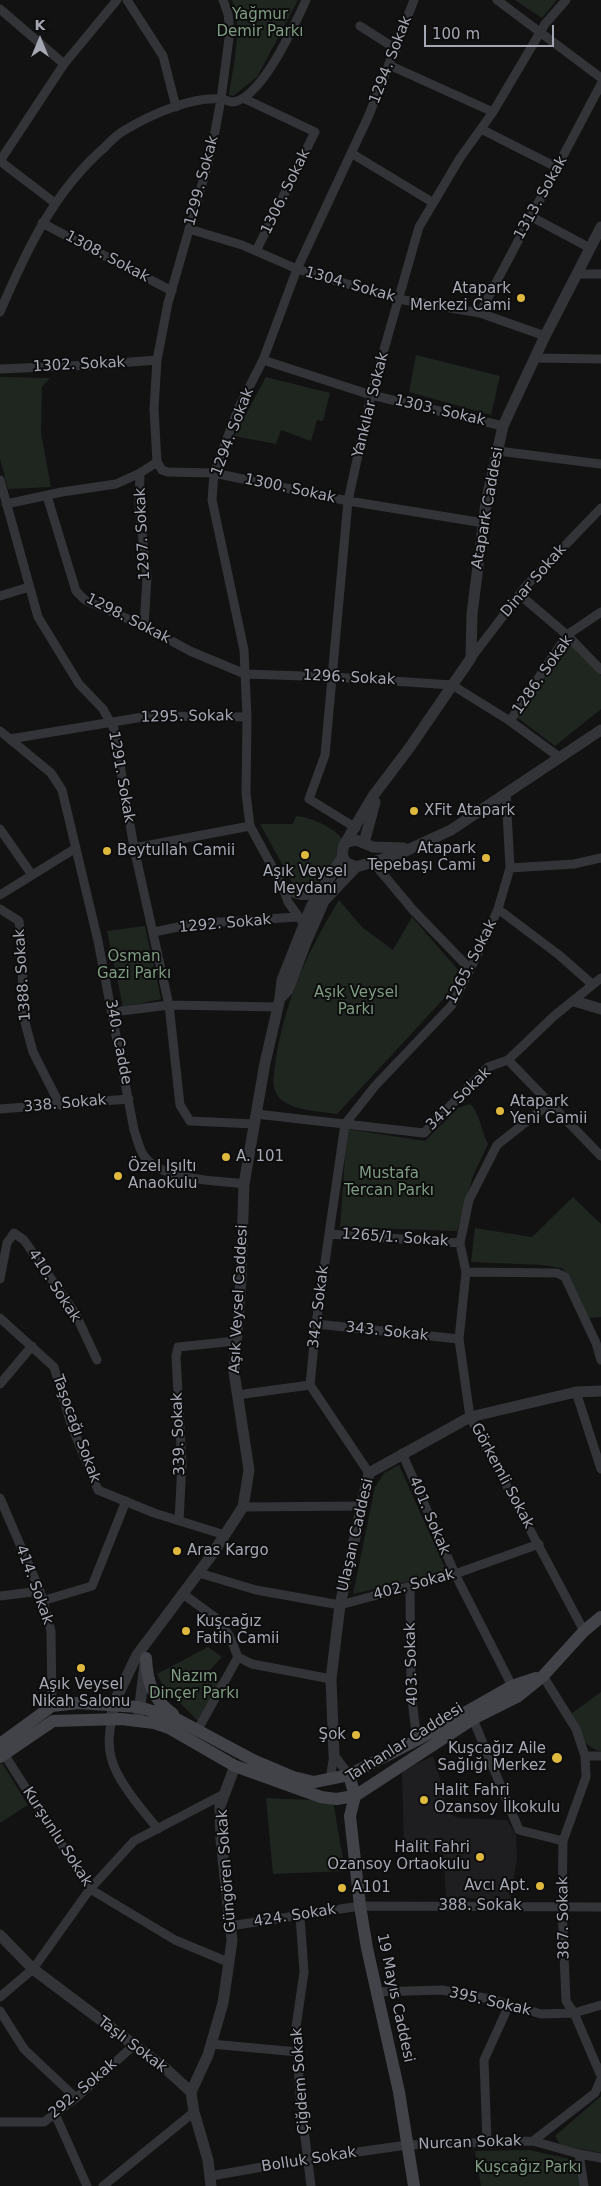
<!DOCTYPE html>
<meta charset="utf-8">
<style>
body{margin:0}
#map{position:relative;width:601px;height:2186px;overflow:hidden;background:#121213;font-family:"DejaVu Sans",sans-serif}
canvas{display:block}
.north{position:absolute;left:15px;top:15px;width:50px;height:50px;-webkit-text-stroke:4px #0d0d0e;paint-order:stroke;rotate:0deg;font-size:14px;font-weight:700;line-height:20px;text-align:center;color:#a5a8b3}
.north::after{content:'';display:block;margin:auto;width:18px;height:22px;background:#a5a8b3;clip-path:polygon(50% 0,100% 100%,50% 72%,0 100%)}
.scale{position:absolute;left:424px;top:25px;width:130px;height:22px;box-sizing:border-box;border:2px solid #a5a8b3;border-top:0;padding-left:6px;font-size:15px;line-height:18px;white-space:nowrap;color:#a5a8b3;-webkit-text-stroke:4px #0d0d0e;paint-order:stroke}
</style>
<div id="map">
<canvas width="601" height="2186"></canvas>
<div class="north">K</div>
<div class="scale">100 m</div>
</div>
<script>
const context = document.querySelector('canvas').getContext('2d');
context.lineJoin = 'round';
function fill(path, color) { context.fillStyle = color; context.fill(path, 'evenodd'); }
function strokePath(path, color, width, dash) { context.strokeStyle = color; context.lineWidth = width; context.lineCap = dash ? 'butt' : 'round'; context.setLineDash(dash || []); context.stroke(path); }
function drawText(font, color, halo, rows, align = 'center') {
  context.font = font + ' "DejaVu Sans",sans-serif'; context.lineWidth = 4; context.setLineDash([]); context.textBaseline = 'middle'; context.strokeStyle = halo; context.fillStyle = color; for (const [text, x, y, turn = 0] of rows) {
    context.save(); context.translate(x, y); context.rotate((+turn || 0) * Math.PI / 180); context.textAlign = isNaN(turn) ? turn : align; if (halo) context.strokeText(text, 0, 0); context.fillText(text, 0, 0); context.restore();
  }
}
fill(new Path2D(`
 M433,1756L442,1786L448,1813L458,1818L507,1820L516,1835L517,1859L510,1900L446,1897L443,1854L404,1850L402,1771Z`), '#1e1e20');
fill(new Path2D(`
 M232,0H298L257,77L233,96L229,95C233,66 243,28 232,0Z
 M515,0H557L542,18Z
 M416,355L500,376L491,415L409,392Z
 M0,377L50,378L42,387L41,433L51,487L8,489L0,459Z
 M266,377L330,393L323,421L317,420L311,441L281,430L276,444L234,436Z
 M570,644L601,676V709L555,746L518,718L565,646Z
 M296,816C310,817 337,828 343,841L336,853L337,857C327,872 315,898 293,884L260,824H293Z
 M339,900L362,927L393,950L412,917L459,971L450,992L337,1114C319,1111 288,1111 277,1095C270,1084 275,1070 276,1058C286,998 308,951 339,900Z
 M145,926L161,999L123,1007L107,931Z
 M470,1104C480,1113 481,1131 488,1144L473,1176L457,1231L340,1227L347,1129L425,1141L458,1108Z
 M573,1197L601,1224V1317L589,1318L571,1280L562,1268L542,1265L471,1262L475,1228L532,1237Z
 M399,1465L446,1570L444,1573L353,1594L375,1487L384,1473Z
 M208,1647L222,1657L209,1671L221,1684L199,1722L163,1686L157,1674Z
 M601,1692V1751C583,1748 578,1729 571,1714Z
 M2,1763L28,1805L0,1823V1764Z
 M266,1798L333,1801L345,1871L273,1874Z
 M601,2096V2153L560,2145L555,2136Z
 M529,2150L574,2160L580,2186H481L475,2151Z`), '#1f2620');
strokePath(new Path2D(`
 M127,0L163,56L176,107
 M497,0L601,78
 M0,9L64,64
 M360,26L396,49
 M389,65L493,112
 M243,98L315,132L256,251
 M481,129L558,168
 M351,153L432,202
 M0,161L64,64L117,0
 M0,161L55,203
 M530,216L590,248
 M42,223L172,291
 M189,229L242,245L297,269L398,299L480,313L545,336
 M577,274H601
 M0,312C26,251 54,191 105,147C111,141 117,134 125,130C150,115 192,96 221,99C225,99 229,102 232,102C261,100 295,24 306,0
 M480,313L601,84
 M534,358L601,359
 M263,360L371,395L503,426
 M0,369L92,365L157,360
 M498,451L601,464
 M157,462L154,409L157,360L168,303L211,153L221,99L230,31L228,14L223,0
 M140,473L139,505L147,577L144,626
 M0,480L38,617L79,684L103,709L114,729L134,848L169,1005L180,1105L190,1121L255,1124
 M47,496L76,591L85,600L144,626L190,651L245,674L334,677L452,685L510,721L559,757
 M6,504L62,492L116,484L140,473L157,462L162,470L168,472L214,473L348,501L484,523
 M520,595L567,635L601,670
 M0,596L29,587
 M471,658L526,586L601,508
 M510,721L567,635L601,612
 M0,731L51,773L62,790L98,941L134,1130C137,1138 139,1149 144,1156C163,1181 214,1180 244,1184
 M10,739L149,716L247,717
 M356,828L309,799L325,755L348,501L371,395L419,227L460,158L493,112L545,24L566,0
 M0,829L32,875
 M134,848L250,826
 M377,867L413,910L470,969
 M510,868L574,864L601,858
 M282,885L250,826L246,793L247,717L244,650L212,500L214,473L239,407L263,360L297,269L369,115L414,0
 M0,895L76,848
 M0,909L19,921L22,946L23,1015L33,1052L60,1105
 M498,909L559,955L592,984
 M301,920L288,902L282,885C296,897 304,898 321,892
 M154,932L192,924L297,917
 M113,1012L169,1005L278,1007
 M508,1060L601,1156
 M550,1103L497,1145L469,1200L460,1243L466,1272L459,1339L470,1417L584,1631
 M0,1109L129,1099
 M256,1114L424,1133L488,1067L508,1060L554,1016L601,978
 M329,1234L460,1243
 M466,1272L557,1273L565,1277L596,1343L601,1360
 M0,1279L7,1243L14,1233L24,1240L75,1313L97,1360
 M0,1318L54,1367L71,1424L98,1490L154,1513L225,1535
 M316,1324L459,1339
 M0,1384L32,1346
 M576,1392L601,1469
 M237,1395L310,1385
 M402,1453L455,1574L512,1686
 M369,1473L310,1385L316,1324L345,1124L375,1086L452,1005L479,951L498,909L510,868L506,794
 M0,1498L40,1591L51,1631L52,1706
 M243,1507L362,1506
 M179,1521L182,1464L176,1357L178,1347L236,1341
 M199,1573L256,1590L340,1605L455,1574L539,1544
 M410,1587L411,1692L417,1740
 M183,1594L216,1618L229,1635L238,1657L252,1664L331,1679
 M0,1596L40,1591
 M42,1601L92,1586L126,1501
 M543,1676L576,1729L585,1756L586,1777L563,1841L562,1907L566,2001L574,2013L601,2076
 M112,1719C109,1730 108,1746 111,1757C116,1780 143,1811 158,1829
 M473,1719L519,1830L563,1841
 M197,1731L238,1657
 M4,1754L90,1889L175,1940L228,1962
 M334,1755L349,1775
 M585,1756H601
 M330,1779L334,1755
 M300,1916L304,1972L296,2027L300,2097L311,2186
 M230,1926L360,1906L601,1907
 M376,1992L442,1990L490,1999L541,2014L574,2013L601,2005
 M0,1997L33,1969L90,1889L134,1841L224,1794
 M0,2011L24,2049L76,2098
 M211,2044L298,2052
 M55,2114L87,2186
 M0,2122H44L76,2098L133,2046
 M533,2141L579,2154L601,2158
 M487,2142L484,2060L509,2005
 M579,2154L584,2186
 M211,2176L308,2159L407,2145L533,2141L595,2093L601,2079
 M103,2186L194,2112`), '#333438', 9);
strokePath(new Path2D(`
 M348,842L356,840L373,847L404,848
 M364,843L375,802
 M356,867L345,862L342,854L344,845L373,796L410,747L471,658L472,614L486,503L503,426L545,336L601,227
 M280,998L288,990L306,942L324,901L356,867L399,854L451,830L601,730
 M574,1001L601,1009
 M112,1719L113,1705L137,1655L211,1556L243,1507L249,1470L234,1372L241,1279L244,1184L265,1063L280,998L282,980L311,907L342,858
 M138,1721L145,1664
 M334,1755L331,1679L340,1605L369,1473L470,1417L576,1392L601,1391
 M0,1935L33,1969L166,2069L191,2092L194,2112L208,2160L211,2186
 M191,2092L208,2055L223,2003L232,1941L221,1840L220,1806L235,1766`), '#333438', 11);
strokePath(new Path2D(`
 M146,1658C147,1682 153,1700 173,1714
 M0,1744L52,1706L78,1703L138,1707L171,1716L253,1760L293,1777L314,1782L349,1775L417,1740L512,1686L536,1678
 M0,1757L53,1721L121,1719L154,1723L169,1728L235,1766L321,1797L336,1799L355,1796L473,1719L517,1697L543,1676L584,1631L601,1617
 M349,1775L355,1796L350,1816L360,1906L367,1948L399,2092L414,2186`), '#424348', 12);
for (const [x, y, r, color] of [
 [521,298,5,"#dfb93e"],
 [414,811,5,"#dfb93e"],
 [107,851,5,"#dfb93e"],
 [305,855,5,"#dfb93e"],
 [486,858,5,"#dfb93e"],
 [500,1111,5,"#dfb93e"],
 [226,1157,5,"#dfb93e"],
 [118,1176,5,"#dfb93e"],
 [177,1551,5,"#dfb93e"],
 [186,1631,5,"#dfb93e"],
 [81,1668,5,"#dfb93e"],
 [356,1735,5,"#dfb93e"],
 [557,1758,6,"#dfb93e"],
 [424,1800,5,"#dfb93e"],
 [480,1857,5,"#dfb93e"],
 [540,1886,5,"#dfb93e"],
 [342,1888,5,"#dfb93e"]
]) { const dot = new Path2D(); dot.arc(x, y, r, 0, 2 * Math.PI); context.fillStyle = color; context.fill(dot); strokePath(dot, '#0d0d0e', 2); }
drawText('15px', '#7e9c82', '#0d0d0e', [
 ["Yağmur",260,15],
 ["Demir Parkı",260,32],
 ["Osman",134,957],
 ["Gazi Parkı",134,974],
 ["Aşık Veysel",356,993],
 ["Parkı",356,1010],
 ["Mustafa",389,1174],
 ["Tercan Parkı",389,1191],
 ["Nazım",194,1677],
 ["Dinçer Parkı",194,1694],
 ["Kuşcağız Parkı",528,2168]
]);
drawText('15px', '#a5a8b3', '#0d0d0e', [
 ["1294. Sokak",391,60,-69],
 ["1299. Sokak",202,181,-75],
 ["1306. Sokak",286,192,-64],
 ["1313. Sokak",541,198,-61],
 ["1308. Sokak",107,257,28],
 ["1304. Sokak",350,285,16],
 ["1302. Sokak",79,365,-3],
 ["Yankılar Sokak",371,405,-76],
 ["1303. Sokak",440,411,13],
 ["1294. Sokak",233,432,-69],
 ["1300. Sokak",290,489,12],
 ["Atapark Caddesi",488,508,-80],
 ["1297. Sokak",143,534,-93],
 ["Dinar Sokak",534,581,-49],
 ["1298. Sokak",128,619,27],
 ["1286. Sokak",543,675,-55],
 ["1296. Sokak",349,678,3],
 ["1295. Sokak",187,717,-1],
 ["1291. Sokak",121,777,80],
 ["1292. Sokak",225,924,-5],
 ["1265. Sokak",472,962,-63],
 ["1388. Sokak",23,975,-94],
 ["340. Cadde",118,1042,79],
 ["341. Sokak",459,1099,-44],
 ["338. Sokak",65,1104,-5],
 ["1265/1. Sokak",395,1238,4],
 ["410. Sokak",54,1286,57],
 ["Aşık Veysel Caddesi",239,1299,-87],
 ["342. Sokak",319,1307,-83],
 ["343. Sokak",387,1332,6],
 ["Taşocağı Sokak",76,1429,70],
 ["339. Sokak",179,1434,-92],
 ["Görkemli Sokak",502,1476,62],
 ["401. Sokak",429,1516,67],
 ["Ulaşan Caddesi",356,1535,-77],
 ["414. Sokak",34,1585,70],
 ["402. Sokak",414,1585,-15],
 ["403. Sokak",412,1664,-92],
 ["Tarhanlar Caddesi",405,1743,-32],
 ["Kurşunlu Sokak",57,1837,57],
 ["Güngören Sokak",227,1871,-94],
 ["388. Sokak",480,1906],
 ["424. Sokak",295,1916,-9],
 ["387. Sokak",564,1918,-91],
 ["19 Mayıs Caddesi",395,1998,78],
 ["395. Sokak",490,2002,13],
 ["Taşlı Sokak",132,2045,37],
 ["Çiğdem Sokak",301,2081,-94],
 ["292. Sokak",83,2089,-40],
 ["Nurcan Sokak",470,2143,-2],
 ["Bolluk Sokak",309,2160,-9]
]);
drawText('15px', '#a5a8b3', '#0d0d0e', [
 ["Atapark",511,289,"right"],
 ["Merkezi Cami",511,306,"right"],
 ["XFit Atapark",424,811],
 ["Atapark",476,849,"right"],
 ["Tepebaşı Cami",476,866,"right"],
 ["Beytullah Camii",117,851],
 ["Aşık Veysel",305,872,"center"],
 ["Meydanı",305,889,"center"],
 ["Atapark",510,1102],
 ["Yeni Camii",510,1119],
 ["A. 101",236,1157],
 ["Özel Işıltı",128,1167],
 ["Anaokulu",128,1184],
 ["Aras Kargo",187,1551],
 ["Kuşcağız",196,1622],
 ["Fatih Camii",196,1639],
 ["Aşık Veysel",81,1685,"center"],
 ["Nikah Salonu",81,1702,"center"],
 ["Şok",346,1735,"right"],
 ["Kuşcağız Aile",546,1749,"right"],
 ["Sağlığı Merkez",546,1766,"right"],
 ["Halit Fahri",434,1791],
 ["Ozansoy İlkokulu",434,1808],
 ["Halit Fahri",470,1848,"right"],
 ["Ozansoy Ortaokulu",470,1865,"right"],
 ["Avcı Apt.",530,1886,"right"],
 ["A101",352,1888]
], 'left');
</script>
